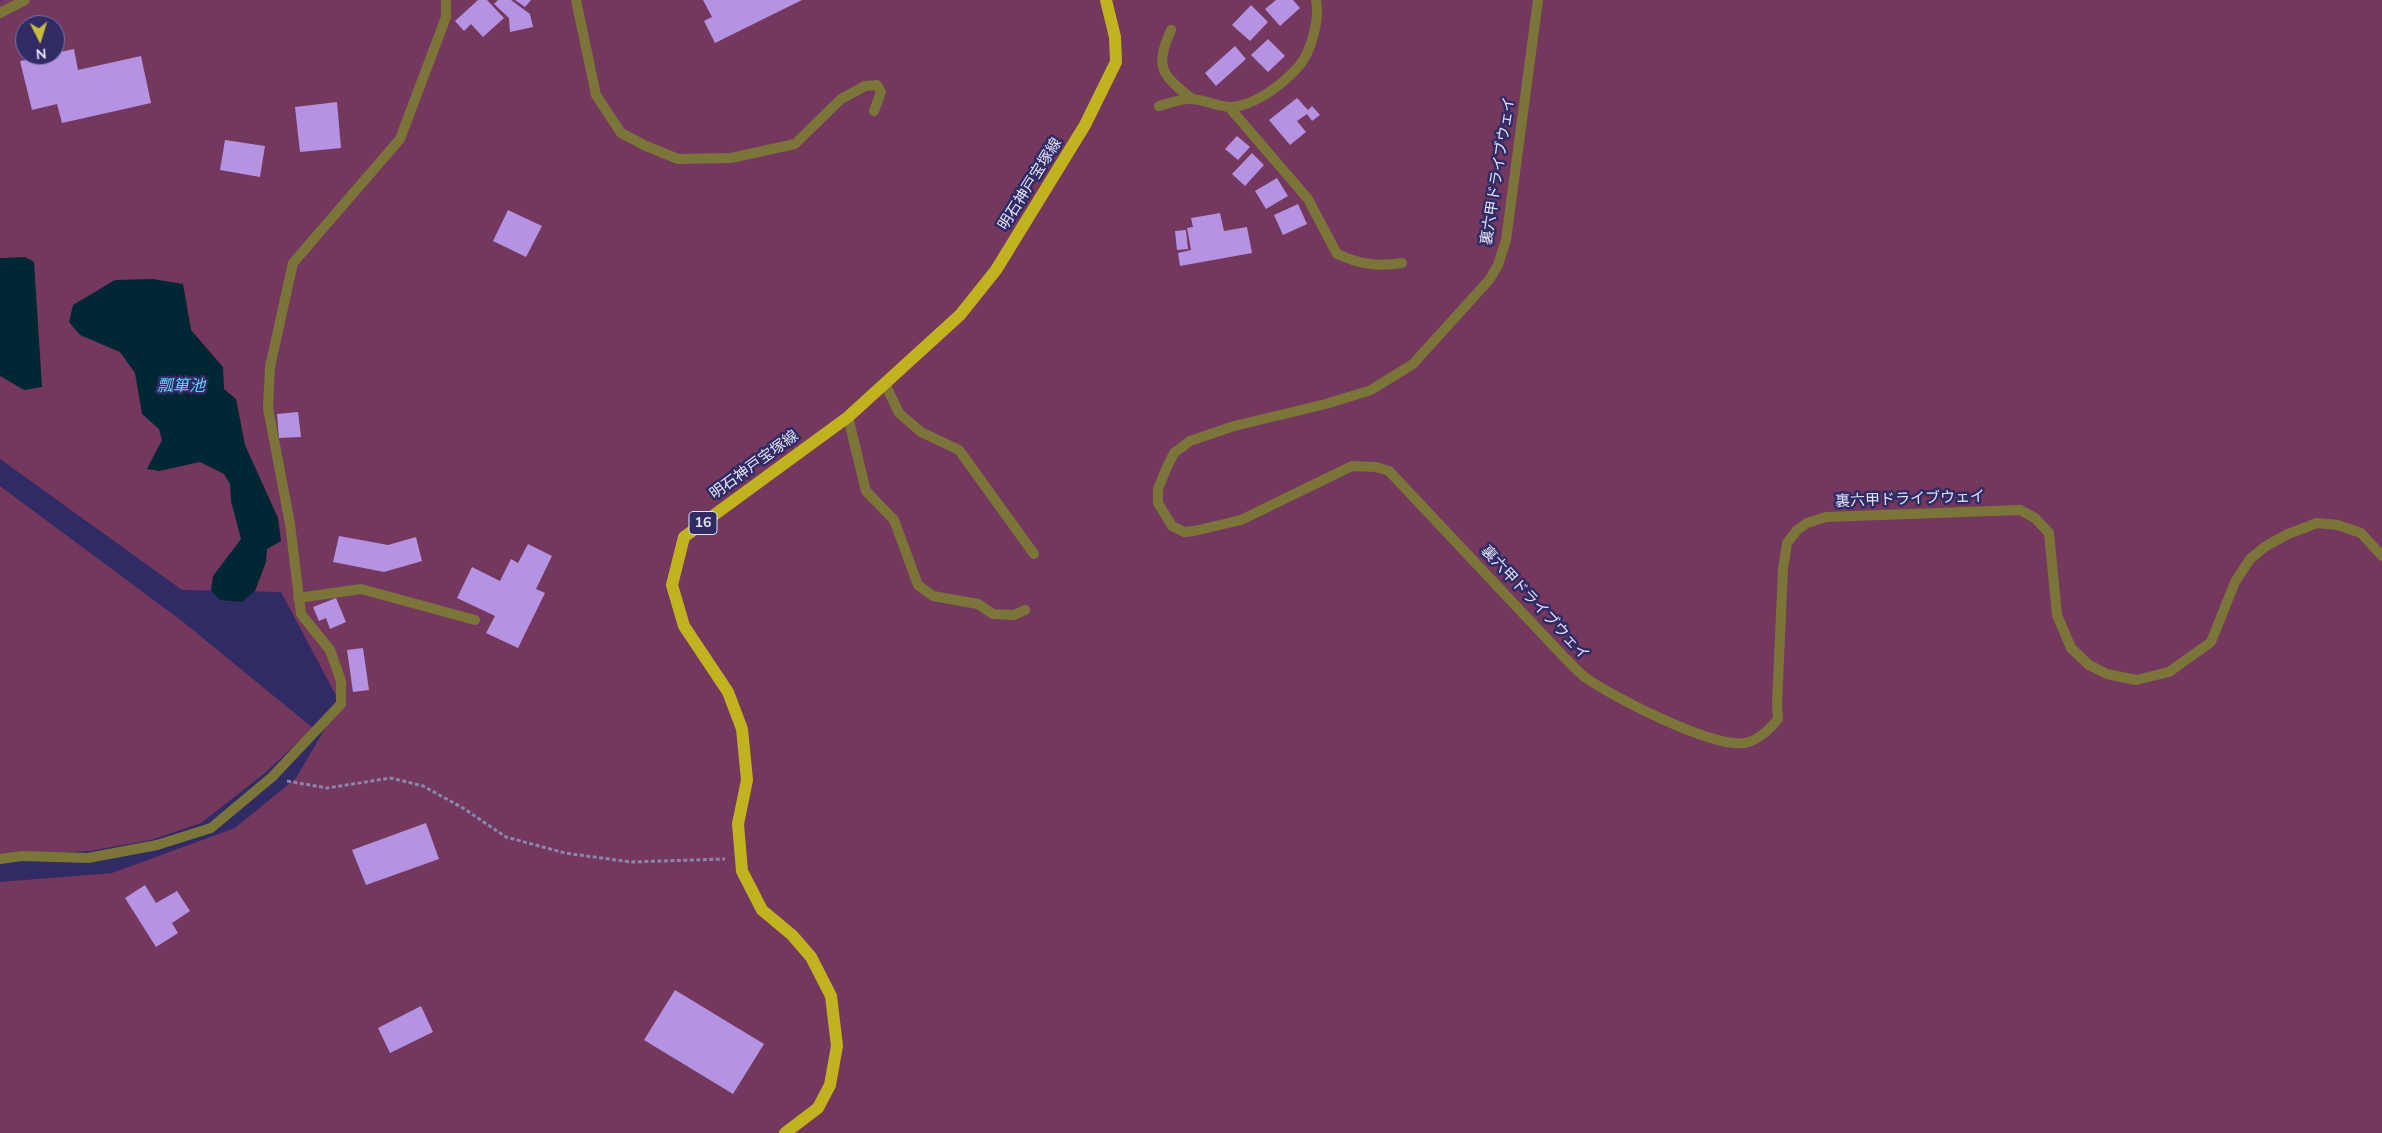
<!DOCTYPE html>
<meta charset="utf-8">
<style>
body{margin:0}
#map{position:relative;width:2382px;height:1133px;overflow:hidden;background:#302a65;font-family:Mulish,sans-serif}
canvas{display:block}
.north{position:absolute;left:15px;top:15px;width:50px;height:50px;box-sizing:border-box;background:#302a65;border:1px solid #7874a1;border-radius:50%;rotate:175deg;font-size:14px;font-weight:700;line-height:20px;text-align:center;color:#e3e4fa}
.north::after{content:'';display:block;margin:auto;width:18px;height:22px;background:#c7bb3b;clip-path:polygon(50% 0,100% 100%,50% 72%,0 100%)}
</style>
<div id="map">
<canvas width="2382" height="1133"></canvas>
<div class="north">N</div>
</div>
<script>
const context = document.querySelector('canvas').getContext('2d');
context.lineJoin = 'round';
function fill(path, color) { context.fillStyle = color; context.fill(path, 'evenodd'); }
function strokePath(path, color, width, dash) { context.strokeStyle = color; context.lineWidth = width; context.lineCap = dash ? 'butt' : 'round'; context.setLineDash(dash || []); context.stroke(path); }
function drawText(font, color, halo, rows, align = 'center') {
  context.font = font + ' Mulish,"Noto Sans JP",sans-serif'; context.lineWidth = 5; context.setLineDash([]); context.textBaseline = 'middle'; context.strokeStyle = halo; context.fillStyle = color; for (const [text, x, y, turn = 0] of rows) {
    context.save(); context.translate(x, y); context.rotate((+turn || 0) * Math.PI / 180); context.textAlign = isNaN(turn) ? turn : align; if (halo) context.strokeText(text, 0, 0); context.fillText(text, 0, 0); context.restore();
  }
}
fill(new Path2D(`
 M2,0H2382V1133H0V882L112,873L235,828L296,778L340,703L281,592L182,590L0,459V1ZM25,25H55V55H25Z
 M0,486L182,621L313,728L265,773L201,823L151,840L90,851L0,856Z`), '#74375d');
fill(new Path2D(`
 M25,257L34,262L42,387L24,390L0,376V258Z
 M153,279L183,284L191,330L223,367L224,389L236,399L245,445L278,518L281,541L267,549L266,562L255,591L242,602L220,600L211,590L213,576L241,539L231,501L230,484L224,474L200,462L159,471L147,469L162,440L159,429L142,414L135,373L120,352L80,335L69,322L73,305L115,280Z`), '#002733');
fill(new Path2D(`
 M478,0H487L504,18L483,37L471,24L464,31L455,21Z
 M498,0H511L530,14L533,27L510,32L509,18L494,4Z
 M515,0H531L525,7Z
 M703,0H802L715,43L704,21L712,17Z
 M1276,0H1293L1300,8L1280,26L1265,9Z
 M1251,5L1268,22L1250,41L1232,25Z
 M1268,39L1285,56L1268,72L1251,55Z
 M1235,46L1246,59L1216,86L1205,73Z
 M74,49L78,70L141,56L151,103L62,123L57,104L32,110L20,61L55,55V53Z
 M1297,98L1308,110L1312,106L1320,115L1312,121L1307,114L1297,121L1306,132L1290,145L1269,120Z
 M337,102L341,148L300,152L295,107Z
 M1237,136L1250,147L1238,160L1225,149Z
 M225,140L265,146L260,177L220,170Z
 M1252,153L1264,165L1245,186L1232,174Z
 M1277,178L1288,196L1266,209L1255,191Z
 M1298,204L1307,224L1283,235L1274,215Z
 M508,210L542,226L526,257L493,241Z
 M1220,213L1224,231L1247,227L1252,253L1180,266L1178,253L1191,250L1187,228L1193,227L1191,218Z
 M1186,230L1188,249L1177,250L1175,231Z
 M298,412L301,437L279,438L277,414Z
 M339,536L388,545L416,537L422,561L384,572L333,562Z
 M528,544L552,556L536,589L545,593L518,648L486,633L495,616L457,598L472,567L500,581L511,559L518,563Z
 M336,598L346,622L330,629L326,618L319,621L313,607Z
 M363,648L369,690L353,692L347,650Z
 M426,823L439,859L366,885L352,850Z
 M145,885L156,903L177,891L190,911L172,923L178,933L156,947L125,898Z
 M675,990L764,1044L733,1094L644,1040Z
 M421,1006L433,1032L390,1053L378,1028Z`), '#b592e2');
strokePath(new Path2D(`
 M287,781L327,788L391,778L423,786L463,808L506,837L565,853L631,862L725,859`), '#8986af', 3, [4, 2.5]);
strokePath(new Path2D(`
 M576,0L596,95L621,133L646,146L678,159L731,158L795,144L841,99L865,86L877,85L881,92L874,111
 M0,13L25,0
 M1171,30C1154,68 1162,75 1192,99
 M1159,106C1169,103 1182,98 1193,99C1205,100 1218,107 1231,107C1255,106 1283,84 1299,66C1311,52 1320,19 1316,0
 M1229,107L1308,199L1337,254C1359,264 1378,267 1402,263
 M885,384L899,413L921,432L959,450L1034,554
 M848,417L866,491L894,520L918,585L933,596L978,604L993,614L1014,615L1025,610
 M298,598L361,589L475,620
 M0,859L22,856L88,858L157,845L211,828L272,777L341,704V681L330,650L301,614L290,524L268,408L270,367L293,263L400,139L446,17V1`), '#7b753a', 10);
strokePath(new Path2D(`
 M1538,0L1506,240L1498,265L1489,280L1413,364L1371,390L1326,404L1234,426L1190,441L1174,453L1166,469L1158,489V503L1172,526L1184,532L1194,531L1241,520L1352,466L1376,467L1389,471L1564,657C1571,664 1578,672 1586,678C1615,698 1712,748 1745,743C1759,740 1770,729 1778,719L1777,704L1783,569L1787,543L1797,530L1807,523L1826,517L2020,510L2035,518L2049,533L2057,615L2071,648L2089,665L2107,674L2136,680L2169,672L2211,642L2235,582L2250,559L2266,546L2288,534L2317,523L2338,525L2361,533L2382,556`), '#7b753a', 10);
strokePath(new Path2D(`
 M785,1133L818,1108L830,1085L837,1046L831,996L811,957L792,935L762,910L742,871L738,824L747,780L742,729L728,692L684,626L672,585L684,537L848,417L960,315L996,270L1085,125L1116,62L1115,37L1106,0`), '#c1b31f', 12);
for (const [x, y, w] of [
 [703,523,28]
]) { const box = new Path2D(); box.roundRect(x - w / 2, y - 11.5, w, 23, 4); context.fillStyle = '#302a65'; context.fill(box); strokePath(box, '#e3e4fa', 1); }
drawText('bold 14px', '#e3e4fa', null, [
 ["16",703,523]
]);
drawText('15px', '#e3e4fa', '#302a65', [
 ["裏六甲ドライブウェイ",1498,171,-81],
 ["明石神戸宝塚線",1030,184,-58],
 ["明石神戸宝塚線",754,465,-36],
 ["裏六甲ドライブウェイ",1910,499,-2],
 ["裏六甲ドライブウェイ",1535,603,47]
]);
drawText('italic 16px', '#5fd5fe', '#302a65', [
 ["瓢箪池",181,386]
]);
</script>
